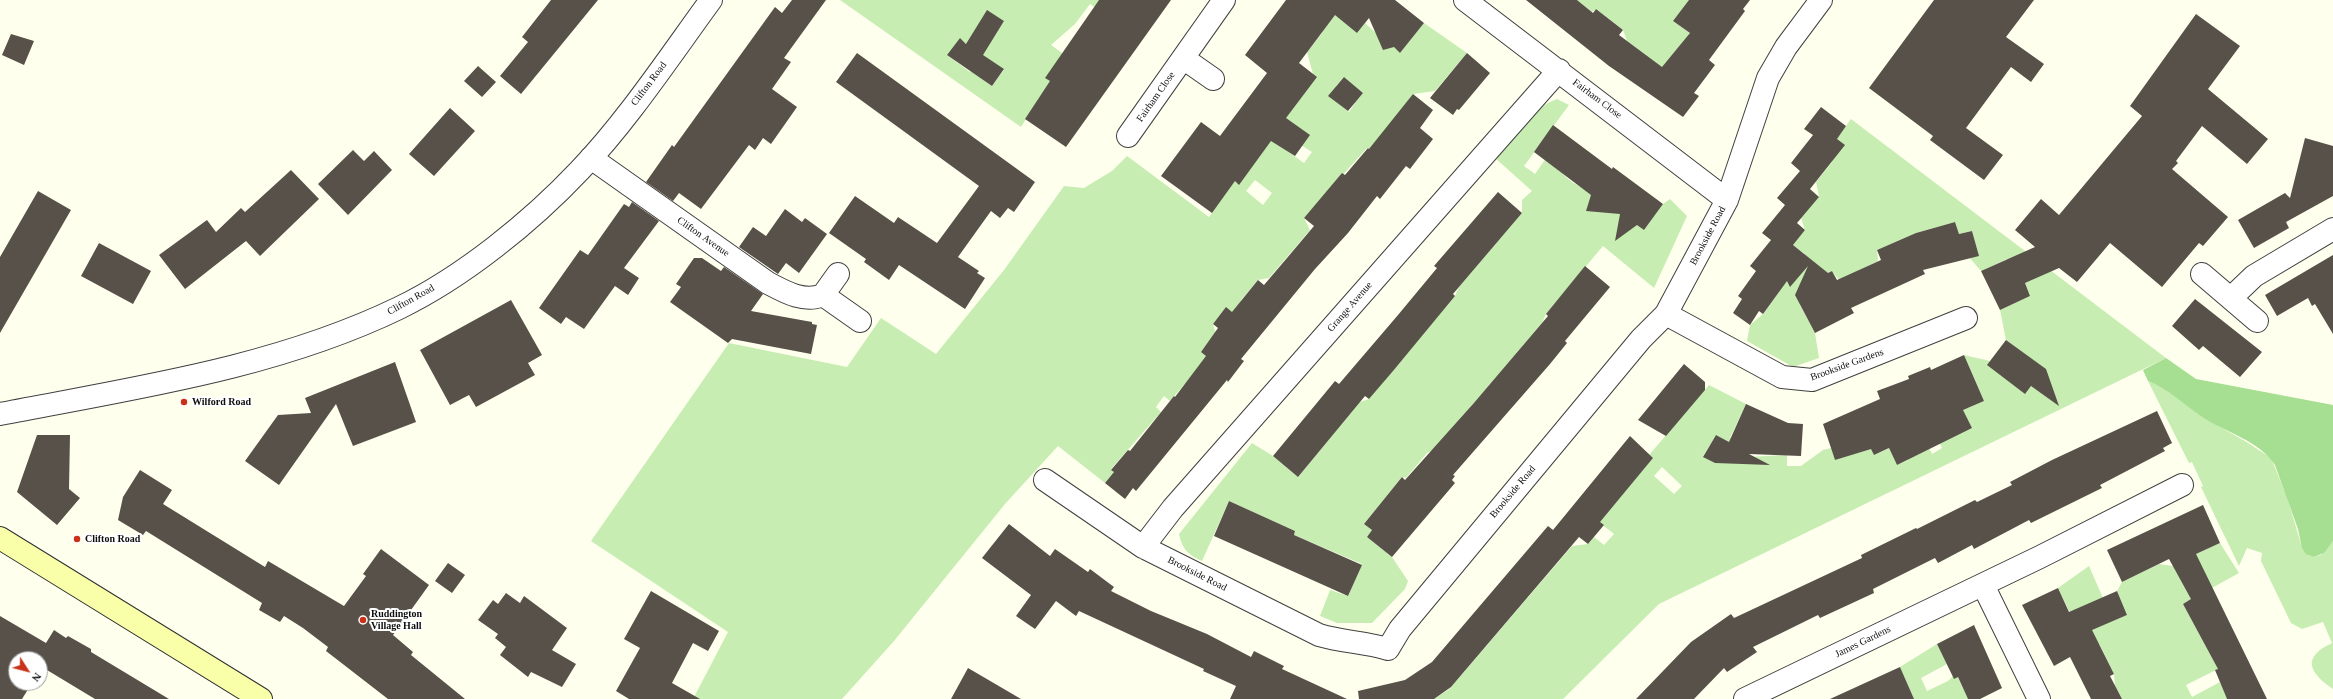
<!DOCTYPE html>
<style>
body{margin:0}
#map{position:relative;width:2333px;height:699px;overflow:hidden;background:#ffe;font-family:Georgia,serif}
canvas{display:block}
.north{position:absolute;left:8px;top:651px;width:40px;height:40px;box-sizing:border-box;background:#fff;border:1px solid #9e9e9e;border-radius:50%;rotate:126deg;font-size:11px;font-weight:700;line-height:16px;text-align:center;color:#0d0d0d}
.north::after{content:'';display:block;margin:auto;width:14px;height:18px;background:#c93119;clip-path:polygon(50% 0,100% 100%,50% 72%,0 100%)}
</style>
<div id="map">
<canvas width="2333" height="699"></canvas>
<div class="north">N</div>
</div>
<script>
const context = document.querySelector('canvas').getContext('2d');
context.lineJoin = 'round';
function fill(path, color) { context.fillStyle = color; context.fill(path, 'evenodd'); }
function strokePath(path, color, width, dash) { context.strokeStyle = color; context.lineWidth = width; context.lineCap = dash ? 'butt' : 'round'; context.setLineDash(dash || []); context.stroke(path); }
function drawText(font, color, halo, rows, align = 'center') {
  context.font = font + ' Georgia,serif'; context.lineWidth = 4; context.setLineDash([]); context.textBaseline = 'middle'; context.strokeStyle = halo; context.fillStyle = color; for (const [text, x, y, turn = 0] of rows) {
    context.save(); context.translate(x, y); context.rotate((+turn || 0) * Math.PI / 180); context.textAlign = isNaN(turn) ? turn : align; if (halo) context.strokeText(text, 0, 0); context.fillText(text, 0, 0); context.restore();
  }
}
fill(new Path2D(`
 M840,0H1104L1103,13L1090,4L1075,24L1051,45L1069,58L1046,78L1053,83L1041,95L1021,127ZM988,11L1004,21L993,38ZM960,39L982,56L970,72L947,55ZM993,62L1004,70L992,86L981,78Z
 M1327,0L1357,33L1365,23L1379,36L1382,47L1385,49L1392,45L1400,53L1424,23L1467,53L1435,91L1413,94L1373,149L1367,148L1304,218L1310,230L1269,278L1258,280L1241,300L1236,315L1226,308L1213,324L1218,342L1209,341L1201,352L1208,357L1170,401L1164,396L1156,407L1161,412L1111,469L1114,472L1105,483L1058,446L1005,504L894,641L842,699H693L728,632L591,541L729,343L847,367L881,318L936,354L1004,270L1064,186L1084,188L1112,171L1127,156L1209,217L1251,158L1258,159L1313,74L1307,52L1322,33L1304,14ZM1344,77L1363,93L1355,102L1336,86ZM1337,89L1355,103L1349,112L1330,97ZM1293,140L1312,152L1304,163L1286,150ZM1255,180L1272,193L1263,205L1246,191Z
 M1577,0H1701L1673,21L1690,33L1664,71L1646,61V55L1627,41L1623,30L1596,9L1592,12Z
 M1557,99L1569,105L1524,166L1535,174L1549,154C1563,164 1557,166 1564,175C1571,183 1584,189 1595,193L1587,207L1604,199L1625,216L1617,230L1624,234L1634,222L1644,230L1663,204L1670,199L1687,216L1654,288L1603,246L1546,314L1542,323L1455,425L1433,450L1427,453L1406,478L1402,477L1364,524L1372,530L1367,537L1392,557L1408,581L1405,589L1372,623H1337L1320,616L1330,590L1348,596L1362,564L1294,535L1295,531L1229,501L1202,561C1188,555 1182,549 1179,534L1252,443L1273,456L1298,477L1360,402L1369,399L1455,296L1459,287L1522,213V200L1532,191L1494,157C1512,137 1531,108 1557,99Z
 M1851,119L2166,358L1659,604L1563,699H1434L1448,690L1464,672L1572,546L1588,544L1594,537L1604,545L1614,534L1599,522L1645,467L1643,462L1709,385L1746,404L1730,438L1741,444L1737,453L1747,457L1787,455V466H1801L1823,450L1831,448L1835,460C1852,455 1854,447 1868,441L1874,455L1888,449L1882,436L1931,416L1934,422L1950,415L1948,410L1966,402L1968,408L1984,401L1964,355L1990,361L2014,378L2011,383L2025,393L2031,386L2040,392L2044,390L2050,382L2041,372L2044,368L2006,340L2000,310L2030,296L2025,283L2034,279L2027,264L2012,271L2007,259L1981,271L1968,256L1978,253L1972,231L1959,234L1955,222L1919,232L1877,250L1878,261L1839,280L1832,271L1808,283L1814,297L1800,305L1815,333L1819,358L1793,367L1747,341L1750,325L1763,314L1779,292L1773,285L1790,264L1798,262L1805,254L1793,245L1805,230L1801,218L1819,197L1816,182L1832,162L1830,148ZM1961,407L1972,428L1961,433L1950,412ZM1929,421L1942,448L1932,454L1919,427ZM1895,433L1908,460L1897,465L1884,438ZM1716,435L1727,441L1715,463L1703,456ZM1662,467L1682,486L1674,494L1654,476Z
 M2148,381L2163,387L2202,417L2245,441L2271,458L2287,497L2301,544L2314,557L2321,555L2333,541V689C2308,672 2302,657 2332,643L2323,622L2302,629L2291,623L2261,561L2262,553L2247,548L2239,566L2201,487L2203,486L2192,462L2189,463Z
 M2220,543L2239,573L2183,604L2218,669L2186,685L2192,697L2220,682L2227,699H2122L2115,686L2114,674L2100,645L2072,617L2058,588L2089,566L2113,621L2127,615L2117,591L2122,582L2159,564L2173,566L2188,593L2185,559Z
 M1937,644L1947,664L1921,678L1927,691L1948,681L1956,673L1968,699H1909L1913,697L1900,667Z`), '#c7edb3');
fill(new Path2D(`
 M2166,358L2196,379L2333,405V541L2324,553L2314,557L2306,554L2302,548L2298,529L2275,465C2260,441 2225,432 2202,417C2183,404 2169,389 2148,381L2143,370Z`), '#a6df91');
fill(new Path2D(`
 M551,0H598L521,94L500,76L528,42L522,37Z
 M792,0H826L784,58L791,62L772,89L797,107L771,144L763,138L755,150L749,145L701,209L679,193L673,201L646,182L672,145L674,147L775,7L782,13Z
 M1099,0H1171L1066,147L1025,119L1050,81L1045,78Z
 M1286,0H1395L1424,23L1400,53L1394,47L1383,50L1369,18L1357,33L1335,15L1299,63L1317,77L1286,118L1310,135L1295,156L1271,141L1239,185L1235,181L1212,213L1161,176L1201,122L1220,136L1267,73L1245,55Z
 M1526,0H1577L1593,13L1596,9L1623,30L1619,35L1662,67L1690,33L1673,21L1689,0H1750L1743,9L1745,11L1709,60L1715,65L1694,93L1699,96L1683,117L1609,66Z
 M1934,0H2034L2006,37L2044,64L2031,82L2011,67L1966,128L2003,155L1984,180L1930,140L1933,136L1869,88Z
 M987,10L1004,21L983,55L1004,69L992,86L947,55L960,38L966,44Z
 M2196,14L2240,46L2208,89L2268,139L2247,164L2202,126L2176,161L2178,163L2172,169L2228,217L2203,246L2199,243L2162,287L2110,243L2077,282L2059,268L2025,283L2030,296L2000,310L1981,271L2035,247L2015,230L2041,199L2059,215L2142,116L2130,106Z
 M11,34L34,41L24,65L2,55Z
 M857,53L1035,182L1014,212L1008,208L1000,218L991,211L958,257L979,271L977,273L985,278L965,309L899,265L889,280L864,262L866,259L829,233L855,196L894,223L898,217L937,243L979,186L836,82Z
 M1467,53L1490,73L1459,110L1457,109L1453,115L1430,98Z
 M478,66L496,82L482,97L464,81Z
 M1344,77L1363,93L1348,111L1328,96Z
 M1413,94L1433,110L1420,128L1433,139L1410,169L1406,166L1380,199L1377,196L1348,233L1315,269L1241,359L1244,361L1228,382L1227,380L1136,491L1133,488L1125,499L1105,483L1114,472L1111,470L1128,450L1130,451L1174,396L1175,397L1206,356L1201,352L1218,328L1213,324L1226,307L1232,312L1258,280L1264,285L1287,258L1314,226L1304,218L1342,173L1345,175L1368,148L1369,149Z
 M1821,107L1846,126L1837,139L1845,145L1810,189L1819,197L1797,223L1805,230L1793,245L1828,273L1832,271L1837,280L1881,260L1877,250L1916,233L1955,222L1959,234L1972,231L1979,256L1923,270L1925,274L1851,308L1854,313L1815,333L1795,295L1808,266L1790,287L1787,281L1763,314L1759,311L1750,325L1733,313L1742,299L1738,296L1756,271L1750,266L1771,240L1762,233L1785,205L1777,198L1800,171L1791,163L1813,135L1804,129Z
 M450,108L475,131L434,176L409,154Z
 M1553,125L1612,169L1613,167L1663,204L1644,230L1637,225L1615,241L1620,214L1586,211L1591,195L1534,152Z
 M2305,138L2333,146V196L2286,222L2289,228L2254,248L2238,220L2285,193L2290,198Z
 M353,150L364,161L374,151L392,170L348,215L318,184Z
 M291,170L319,199L260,256L246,241L185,289L159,255L207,220L216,232L241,208L245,212Z
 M38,191L71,210L0,333V257Z
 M1498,192L1522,213L1453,294L1455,296L1393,371L1369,399L1365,396L1298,477L1273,456L1335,381L1339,384L1398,315L1437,268L1434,266Z
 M632,202L659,221L624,268L639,278L628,295L615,286L584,329L566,317L561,324L539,308L580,250L588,255L624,204L629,207Z
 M785,209L802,222L805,218L827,234L799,273L786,263L778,274L739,247L753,227L766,236Z
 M99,243L151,271L133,304L81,276Z
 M2333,255V334L2315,304L2312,306L2308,298L2277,316L2265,295Z
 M694,258H702L721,271L724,267L763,294L751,311L812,322V324L817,325L811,354L732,339L728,343L670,302L681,287L676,284Z
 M1585,266L1610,287L1565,341L1567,343L1550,364L1453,475L1455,476L1452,480L1455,483L1392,557L1367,537L1372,530L1364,524L1402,477L1405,480L1473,404L1548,316L1546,314Z
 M2195,299L2262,352L2240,377L2203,346L2199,350L2172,326Z
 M511,300L542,355L528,363L535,375L476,407L469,395L450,405L420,350Z
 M2006,340L2046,369L2059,406L2031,386L2025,394L1987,365Z
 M1964,355L1984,401L1963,410L1972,428L1897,465L1889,448L1874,455L1871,449L1835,460L1823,424L1880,399L1877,391L1909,379L1908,376L1930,367L1931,370Z
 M395,362L416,422L353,446L336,404L279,485L245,461L278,415L311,413L305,398Z
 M1684,364L1705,382V390L1666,436L1638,420Z
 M1746,404L1788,423L1803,424L1801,456L1749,454L1770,465L1715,463L1703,457L1716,435L1729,442Z
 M2157,411L2172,443L2163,448L2165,451L2100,485L2102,488L2031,523L2029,520L1974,549L1972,545L1938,563L1935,558L1873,589L1874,593L1820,618L1818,615L1753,647L1757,652L1727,672L1724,668L1694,699H1636L1691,642L1731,614L1734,618L1862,558L1861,555L1916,528L1917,529L1975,500L1977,502L2012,485L2010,482L2052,460Z
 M37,435H70L69,489L80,498L57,525L17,492Z
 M1630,436L1653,458L1600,522L1604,525L1588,544L1579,537L1451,687L1434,699H1359L1358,691L1405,680L1432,662L1548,526L1553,530Z
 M140,470L172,490L163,504L265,567L268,561L344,606L366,576L363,574L381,549L429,585L393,635L413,652L411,655L465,699H388L326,651L328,647L303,628L284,616L280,622L259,610L262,603L146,531L143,535L118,520L123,497Z
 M1229,501L1295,531L1294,535L1362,565L1348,596L1214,536Z
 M2203,505L2220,543L2196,554L2267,699H2227L2215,670L2218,669L2183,604L2191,599L2169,559L2122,582L2107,550Z
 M1009,524L1050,556L1055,549L1088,572L1090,569L1114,587L1111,591L1151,611L1207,634L1251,657L1254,651L1284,666L1282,669L1347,699H1230L1236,686L1203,671L1204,669L1079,611L1076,616L1056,601L1035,629L1016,616L1031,595L982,558Z
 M448,563L465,575L452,593L435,581Z
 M2058,588L2069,612L2117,591L2127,615L2092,630L2114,674L2110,676L2122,699H2091L2070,657L2054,666L2022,605Z
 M651,591L719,631L708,651L693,643L672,683L700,699H629L616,691L640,648L624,639Z
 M506,593L520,603L524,596L567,628L552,650L576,664L562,687L531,672L528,677L500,655L506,647L495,638L498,634L478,620L493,600L498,604Z
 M0,616L46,643L54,630L66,638L68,636L91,649V652L169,699H95L42,667L40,670V659H16V683H32L22,699H0Z
 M1974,625L2002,688L1980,699H1968L1958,677L1954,679L1937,644Z
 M1900,667L1914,699H1830Z
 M968,668L1021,699H951Z`), '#575149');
const minor = new Path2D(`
 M1465,0L1727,200
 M1183,58L1213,79
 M1128,136L1224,0
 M591,158L768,283C785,292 804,303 823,295L860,321
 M2202,274L2257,321
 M823,295L838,274
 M2231,298L2254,276L2333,229
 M1666,314L1782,377L1812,380L1966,318
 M1045,480L1143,547L1319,635C1342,642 1365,642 1388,649L1400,629L1641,339L1666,314L1727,200L1768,78L1786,47L1821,0
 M1143,547L1173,508L1559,70
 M1983,585L2039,699
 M1745,699L2040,557L2182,485`);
const tertiary = new Path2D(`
 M0,414C134,388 275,368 399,308C463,277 531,222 580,170C627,121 670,56 711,0`);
const secondary = new Path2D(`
 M0,538L261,699`);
strokePath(minor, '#404040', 24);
strokePath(tertiary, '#404040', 24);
strokePath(secondary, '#2f2f2f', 24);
strokePath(minor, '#fff', 22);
strokePath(tertiary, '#fff', 22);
strokePath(secondary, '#f9ffa9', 22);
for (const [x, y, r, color] of [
 [184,402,4,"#c93119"],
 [77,539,4,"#c93119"],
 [363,620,4,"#c93119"]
]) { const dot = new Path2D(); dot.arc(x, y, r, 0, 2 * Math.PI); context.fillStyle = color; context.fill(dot); strokePath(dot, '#fff', 1.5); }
drawText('10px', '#0d0d0d', '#fff', [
 ["Clifton Road",649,84,-53],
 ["Fairham Close",1156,97,-55],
 ["Fairham Close",1597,99,37],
 ["Brookside Road",1708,236,-62],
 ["Clifton Avenue",703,237,35],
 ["Clifton Road",411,300,-29],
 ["Grange Avenue",1350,307,-49],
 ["Brookside Gardens",1847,365,-20],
 ["Brookside Road",1513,492,-50],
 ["Brookside Road",1197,574,27],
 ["James Gardens",1863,642,-26]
]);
drawText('bold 10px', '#0d0d0d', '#fff', [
 ["Wilford Road",192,402],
 ["Clifton Road",85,539],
 ["Ruddington",371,614],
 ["Village Hall",371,626]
], 'left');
</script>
